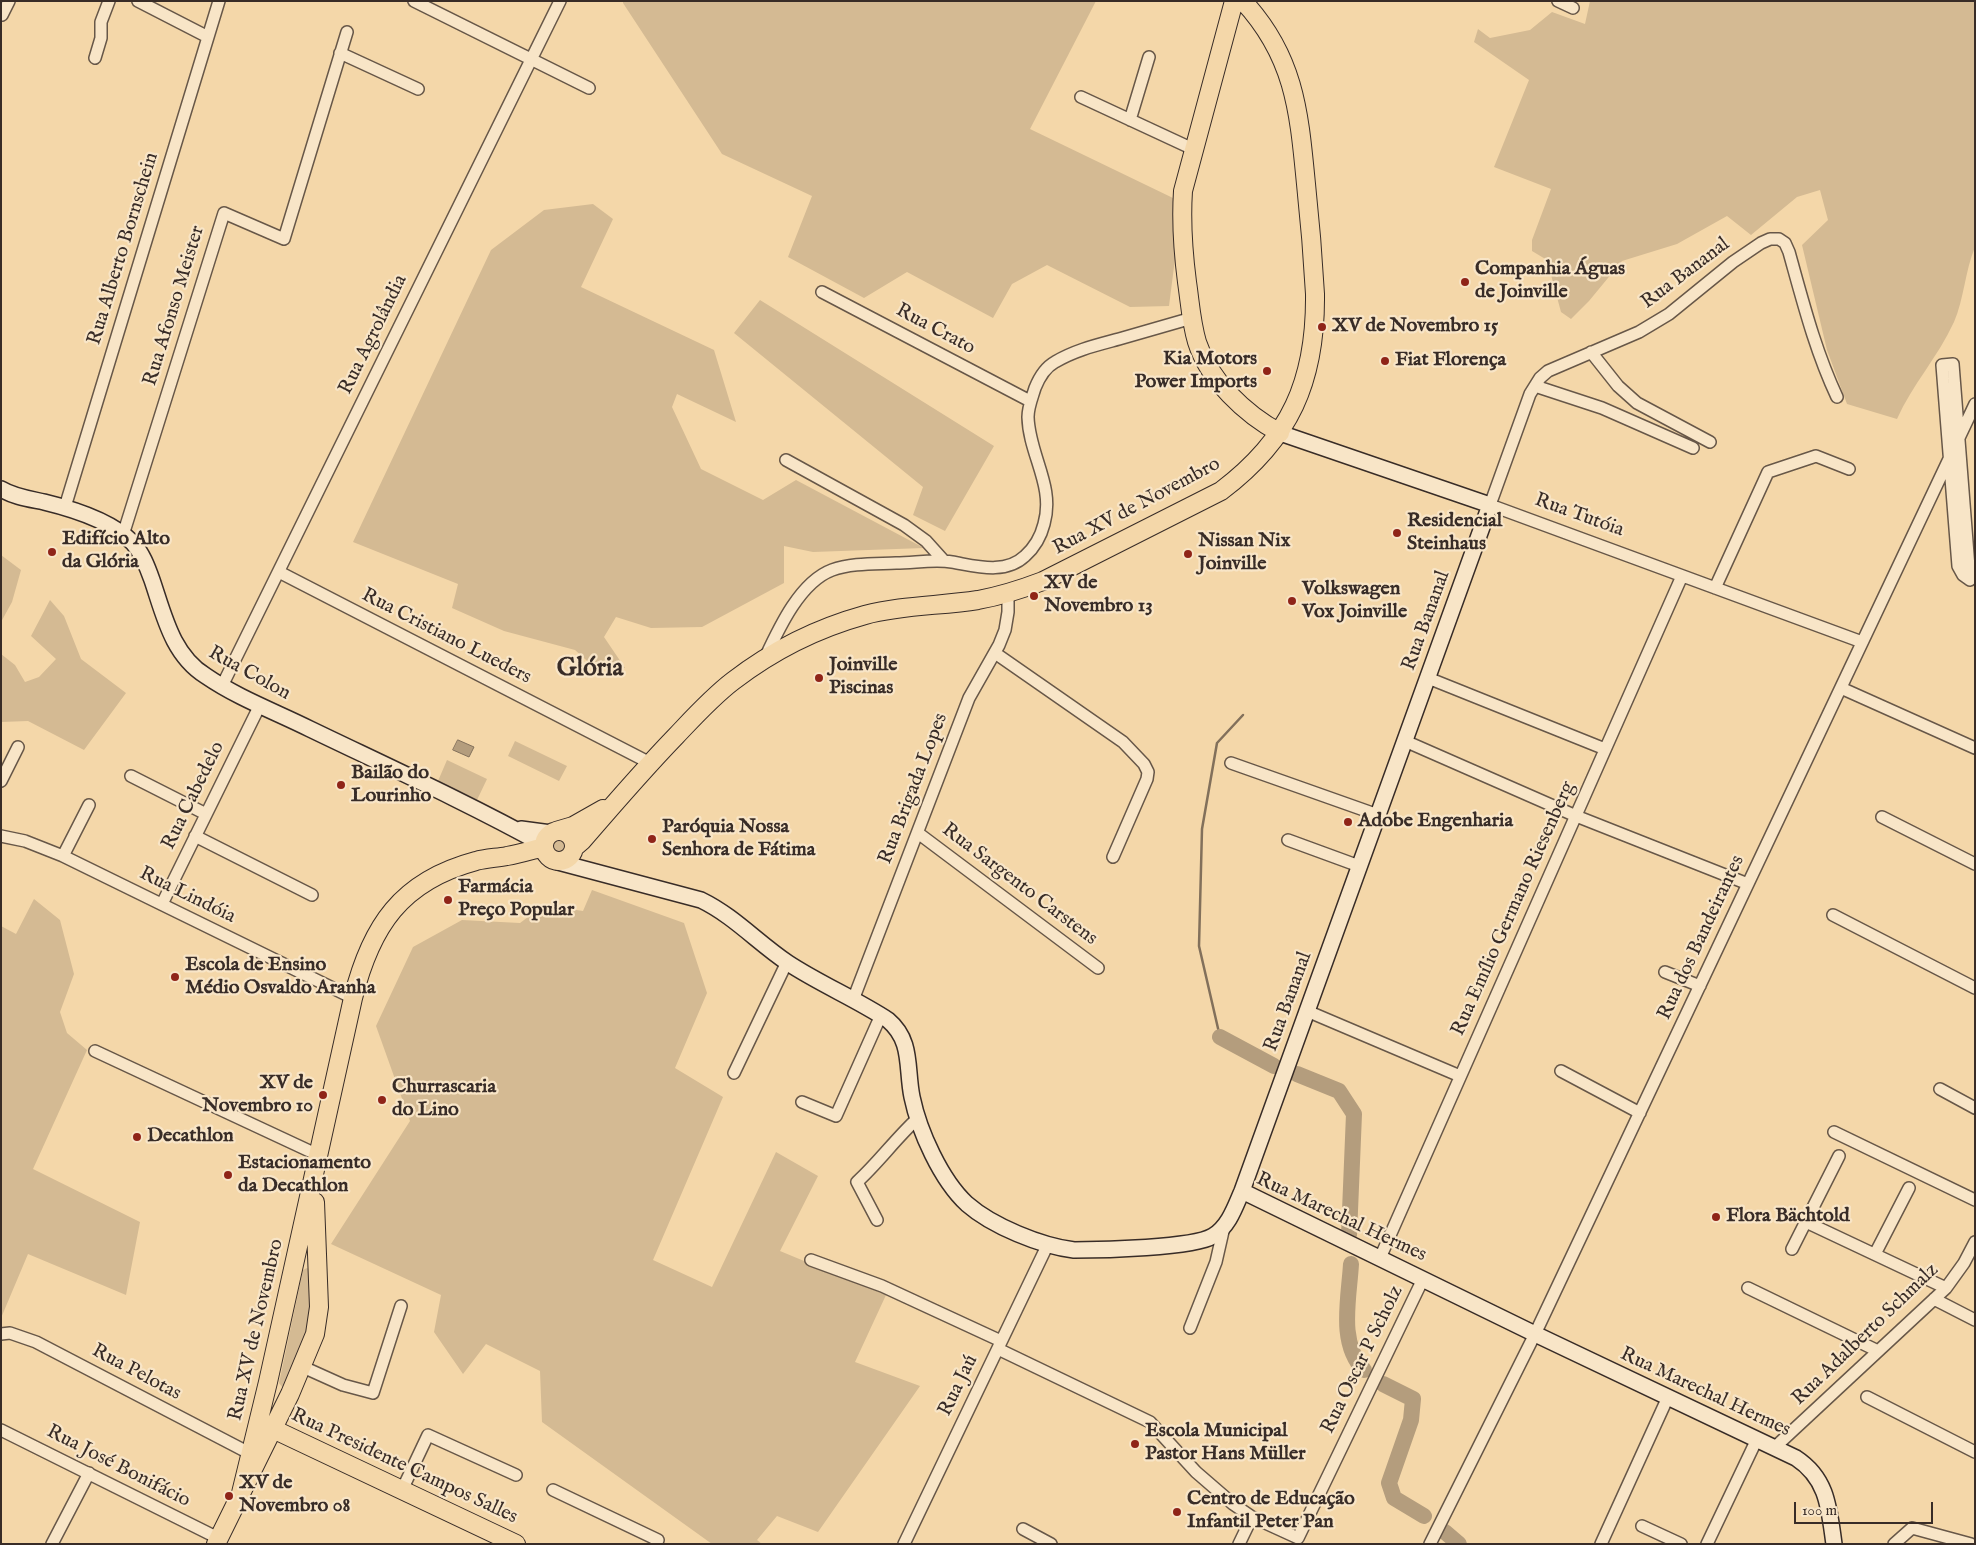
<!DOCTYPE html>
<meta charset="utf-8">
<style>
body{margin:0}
#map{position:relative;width:1976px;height:1545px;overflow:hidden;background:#f4d7a9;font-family:"IM FELL English",serif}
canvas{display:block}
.frame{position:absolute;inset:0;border:2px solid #382c27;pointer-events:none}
.scale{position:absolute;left:1794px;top:1502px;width:139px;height:22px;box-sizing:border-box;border:2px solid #382c27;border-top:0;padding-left:6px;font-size:15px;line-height:18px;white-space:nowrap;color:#382c27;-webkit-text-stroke:4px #f8e5c7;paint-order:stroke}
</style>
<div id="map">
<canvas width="1976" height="1545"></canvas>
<div class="frame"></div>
<div class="scale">100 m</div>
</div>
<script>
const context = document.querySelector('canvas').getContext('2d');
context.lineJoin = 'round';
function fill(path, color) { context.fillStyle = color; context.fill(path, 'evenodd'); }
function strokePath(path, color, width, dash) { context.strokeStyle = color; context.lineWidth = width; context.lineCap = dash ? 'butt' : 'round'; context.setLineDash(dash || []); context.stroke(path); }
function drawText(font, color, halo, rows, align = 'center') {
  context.font = font + ' "IM FELL English",serif'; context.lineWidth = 4.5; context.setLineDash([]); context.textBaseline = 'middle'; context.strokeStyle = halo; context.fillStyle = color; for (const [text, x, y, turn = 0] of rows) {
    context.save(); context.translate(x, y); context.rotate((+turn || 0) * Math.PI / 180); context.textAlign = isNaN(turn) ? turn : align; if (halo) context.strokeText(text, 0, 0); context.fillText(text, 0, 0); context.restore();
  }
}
fill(new Path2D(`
 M623,1H1096L1030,129L1173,198L1176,251L1169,306L1130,307L1047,265L1012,284L993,318L907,272L864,298L788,257L812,196L722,154L623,3Z
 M1590,1H1973L1975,3V247C1965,271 1964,299 1954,322C1938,357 1912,385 1897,419L1847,404L1827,350L1802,245L1828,220L1820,190L1797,197L1751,235L1727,216L1677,244L1622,261L1589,301L1571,319L1561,312L1547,260L1532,251V240L1551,189L1494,167L1529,80L1474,42L1478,29L1490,38L1530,30L1552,12L1585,24Z
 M593,204L613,219L581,287L714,350L736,422L677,394L672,407L701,469L763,500L796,480L924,548L813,552L784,546V583L702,627L651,628L616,617L604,637L625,668H595L575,650L504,631L452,608L458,584L353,542L491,250L544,210Z
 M760,300L994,446L945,531L913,515L923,487L734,333Z
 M1,555L21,570L12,602L1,622Z
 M50,600L64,616L81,659L126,693L84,750L28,721L1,722V654L15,665L25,682L39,677L56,659L31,636Z
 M515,741L567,766L559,781L508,756Z
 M447,760L487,779L477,800L438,781Z
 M553 846a8 8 0 1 1 16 0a8 8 0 1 1-16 0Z
 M592,890L684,923L707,993L675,1068L723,1097L653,1260L712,1287L776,1152L818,1176L780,1251L886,1295L855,1362L920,1386L818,1532L777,1516L757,1540L762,1544H712L542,1422L540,1371L486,1344L463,1374L434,1332L441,1295L331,1244L410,1121L376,1026L413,947L462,920L520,923L544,905L583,911Z
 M34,899L60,920L74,974L60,1012L67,1033L87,1050L33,1169L140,1222L126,1295L28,1254L1,1318V926L16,934Z
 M307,1268L309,1269L315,1314L286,1388H283L279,1383L303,1270Z`), '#d4ba93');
const water = new Path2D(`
 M458,740L474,747L469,757L453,750Z`);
fill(water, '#b49d7d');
strokePath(water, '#82705b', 1);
strokePath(new Path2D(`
 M1220,1037L1199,946L1202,829L1217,743L1243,715`), '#82705b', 2.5);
strokePath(new Path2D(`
 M1220,1037L1274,1066
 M1297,1074L1339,1091L1354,1114L1349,1235
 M1351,1264C1349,1299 1338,1343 1364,1370
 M1383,1384L1413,1399L1411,1420L1389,1483L1394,1498L1424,1516
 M1445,1532L1459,1544`), '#b49d7d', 16);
const street = new Path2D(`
 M138,1L208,37
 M414,1L589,88
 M1558,1L1573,8
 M2,15L9,1
 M340,53L418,89
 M95,58L101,38V22L109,1
 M1081,97L1193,149
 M1130,120L1149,57
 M822,292L1030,401
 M1591,352L1618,386L1637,403L1710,442
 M1953,364L1970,580L1963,575L1958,566L1942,365Z
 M1535,386L1602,408L1693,448
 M1837,397C1815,350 1803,302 1789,252L1785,243L1779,239H1770L1761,243L1733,262L1669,314L1639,332L1548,371L1540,378L1530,394L1490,505L1862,642
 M786,460L904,525L926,541L944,561
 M65,507L219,1
 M123,535L224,213L284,239L347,32
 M279,572L650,763
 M1715,588L1768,472L1816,456L1849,469
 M995,653L1123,742L1144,764L1148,772L1147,779L1113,857
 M765,658C779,628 800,582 832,570C851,563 876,564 896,563C914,563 934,559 952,562C976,566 1005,575 1025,556C1034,548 1041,536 1044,524C1055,486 1029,455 1028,417C1028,407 1032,398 1035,388C1039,378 1046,367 1055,362C1075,350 1097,345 1119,339C1143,332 1168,325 1192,318
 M1428,678L1605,749
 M222,686L560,1
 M1841,688L1975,748
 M1405,741L1576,816L1748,884
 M1231,763L1378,815
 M131,776L206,814
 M1,781L18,747
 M1882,817L1975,864
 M918,833L1098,968
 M1,836L25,841L63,856L353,998
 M195,836L312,895
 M1288,840L1359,866
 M63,856L89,805
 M162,904L260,705
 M1833,915L1975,988
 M1665,972L1700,986
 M853,1000L969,698L999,645L1005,630L1008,612V593
 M1307,1011L1460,1076
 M95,1051L318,1155
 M1561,1071L1640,1113
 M734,1073L787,962
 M1940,1089L1975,1108
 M802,1102L836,1116L881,1015
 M1834,1132L1975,1200
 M877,1220L857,1182C879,1162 896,1138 918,1118
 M1806,1222L1946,1288
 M1792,1249L1839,1156
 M1875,1254L1909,1188
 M1380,1258L1682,576
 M811,1260L882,1286L1001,1341
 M1748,1288L1878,1351
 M1934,1299L1975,1320
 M1190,1328L1216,1262L1224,1227
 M1,1334L10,1333L36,1342L251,1454
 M998,1349L1150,1422L1196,1472L1233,1504L1252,1517L1298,1538L1423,1279
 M303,1367L343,1385L373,1393L401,1306
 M1867,1397L1975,1452
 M1,1430L218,1538
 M1774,1448L1946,1288L1964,1263L1975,1242
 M402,1490L428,1435L516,1475
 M553,1490L658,1540L656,1544
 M1642,1526L1681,1544
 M1023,1529L1051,1544
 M52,1544L89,1473
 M904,1544L1048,1244
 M1239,1544L1252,1517
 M1430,1544L1535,1334L1975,404
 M1601,1544L1668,1397
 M1707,1544L1757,1439
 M1894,1544L1912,1528L1971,1544`);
const secondary = new Path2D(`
 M1,489C14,497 30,499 44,502C73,509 112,521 133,543C142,553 147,566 152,580C164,615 172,655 206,676C238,698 276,712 310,729C389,767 468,803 544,845
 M521,829L551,833
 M558,862L701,900C734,916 758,943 788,963C820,984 856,999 888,1020C913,1041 906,1068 912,1097C919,1131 941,1180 967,1204C992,1226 1041,1246 1074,1250C1101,1250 1193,1248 1213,1236C1229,1226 1235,1207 1242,1191L1490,505L1280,433
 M1242,1191L1535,1334L1796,1458C1828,1479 1829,1509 1834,1544`);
const primary = new Path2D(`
 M1234,1L1183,191C1181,221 1183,251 1187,282C1190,302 1191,322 1197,342C1209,380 1245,414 1280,433
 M544 846a15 15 0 1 1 30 0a15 15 0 1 1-30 0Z
 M556,831L573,826L603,809
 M575,847L582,841C613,805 643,770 676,736C694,717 712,697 733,681C772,651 818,628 865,615C902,605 940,606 978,600C1000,596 1022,589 1043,581L1221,491C1290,439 1316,381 1315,294C1313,258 1310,221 1306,184C1299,112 1295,57 1243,1
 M273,1429L516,1544
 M241,1493L268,1382L353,998C371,926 401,881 476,861C486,858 497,858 507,856C519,854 532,850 544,847
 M216,1544L290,1394L315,1334L319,1307L315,1202`);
strokePath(street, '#675748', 14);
strokePath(secondary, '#382c27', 18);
strokePath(primary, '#382c27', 20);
strokePath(street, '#f8e5c7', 11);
strokePath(secondary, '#f8e5c7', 15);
strokePath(primary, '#f4d7a9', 18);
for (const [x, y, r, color] of [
 [1465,282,5,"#8f2418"],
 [1322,327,5,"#8f2418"],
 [1385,361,5,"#8f2418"],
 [1267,371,5,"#8f2418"],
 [1397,533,5,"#8f2418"],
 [52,552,5,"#8f2418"],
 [1188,554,5,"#8f2418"],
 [1034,596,5,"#8f2418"],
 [1292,601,5,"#8f2418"],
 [819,678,5,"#8f2418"],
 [341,785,5,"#8f2418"],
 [1348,822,5,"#8f2418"],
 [652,839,5,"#8f2418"],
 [448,900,5,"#8f2418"],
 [175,977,5,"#8f2418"],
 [323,1095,5,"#8f2418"],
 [382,1100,5,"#8f2418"],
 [137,1137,5,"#8f2418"],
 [228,1175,5,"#8f2418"],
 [1716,1217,5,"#8f2418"],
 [1135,1444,5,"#8f2418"],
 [229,1496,5,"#8f2418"],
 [1177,1512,5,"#8f2418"]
]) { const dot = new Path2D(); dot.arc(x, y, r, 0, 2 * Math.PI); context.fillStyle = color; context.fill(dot); strokePath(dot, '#f8e5c7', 2); }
drawText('20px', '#382c27', '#f8e5c7', [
 ["Rua Alberto Bornschein",124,249,-73],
 ["Rua Bananal",1686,274,-37],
 ["Rua Afonso Meister",175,306,-73],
 ["Rua Crato",935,330,28],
 ["Rua Agrolândia",374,335,-64],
 ["Rua XV de Novembro",1137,507,-28],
 ["Rua Tutóia",1579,516,20],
 ["Rua Bananal",1427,621,-70],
 ["Rua Cristiano Lueders",446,637,27],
 ["Rua Colon",249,674,29],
 ["Rua Brigada Lopes",914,789,-69],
 ["Rua Cabedelo",194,796,-64],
 ["Rua Sargento Carstens",1019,885,37],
 ["Rua Lindóia",187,896,26],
 ["Rua Emílio Germano Riesenberg",1514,909,-66],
 ["Rua dos Bandeirantes",1702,938,-65],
 ["Rua Bananal",1289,1002,-70],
 ["Rua Marechal Hermes",1341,1218,25],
 ["Rua XV de Novembro",257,1330,-77],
 ["Rua Adalberto Schmalz",1866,1335,-44],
 ["Rua Oscar P Scholz",1363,1360,-64],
 ["Rua Pelotas",136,1373,28],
 ["Rua Jaú",959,1386,-64],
 ["Rua Marechal Hermes",1705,1393,25],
 ["Rua José Bonifácio",118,1467,27],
 ["Rua Presidente Campos Salles",404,1467,25]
]);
drawText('bold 20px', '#382c27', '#f8e5c7', [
 ["Companhia Águas",1475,270],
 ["de Joinville",1475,293],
 ["XV de Novembro 15",1332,327],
 ["Kia Motors",1257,360,"right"],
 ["Power Imports",1257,383,"right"],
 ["Fiat Florença",1395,361],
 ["Residencial",1407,522],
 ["Steinhaus",1407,545],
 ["Edifício Alto",62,540],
 ["da Glória",62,563],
 ["Nissan Nix",1198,542],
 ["Joinville",1198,565],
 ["XV de",1044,584],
 ["Novembro 13",1044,607],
 ["Volkswagen",1302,590],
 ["Vox Joinville",1302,613],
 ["Joinville",829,666],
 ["Piscinas",829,689],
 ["Bailão do",351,774],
 ["Lourinho",351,797],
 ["Adobe Engenharia",1358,822],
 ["Paróquia Nossa",662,828],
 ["Senhora de Fátima",662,851],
 ["Farmácia",458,888],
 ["Preço Popular",458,911],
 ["Escola de Ensino",185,966],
 ["Médio Osvaldo Aranha",185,989],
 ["XV de",313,1084,"right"],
 ["Novembro 10",313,1107,"right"],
 ["Churrascaria",392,1088],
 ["do Lino",392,1111],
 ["Decathlon",147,1137],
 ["Estacionamento",238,1164],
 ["da Decathlon",238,1187],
 ["Flora Bächtold",1726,1217],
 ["Escola Municipal",1145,1432],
 ["Pastor Hans Müller",1145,1455],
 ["XV de",239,1484],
 ["Novembro 08",239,1507],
 ["Centro de Educação",1187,1500],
 ["Infantil Peter Pan",1187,1523]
], 'left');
drawText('bold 25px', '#382c27', '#f8e5c7', [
 ["Glória",590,670]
]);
</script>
